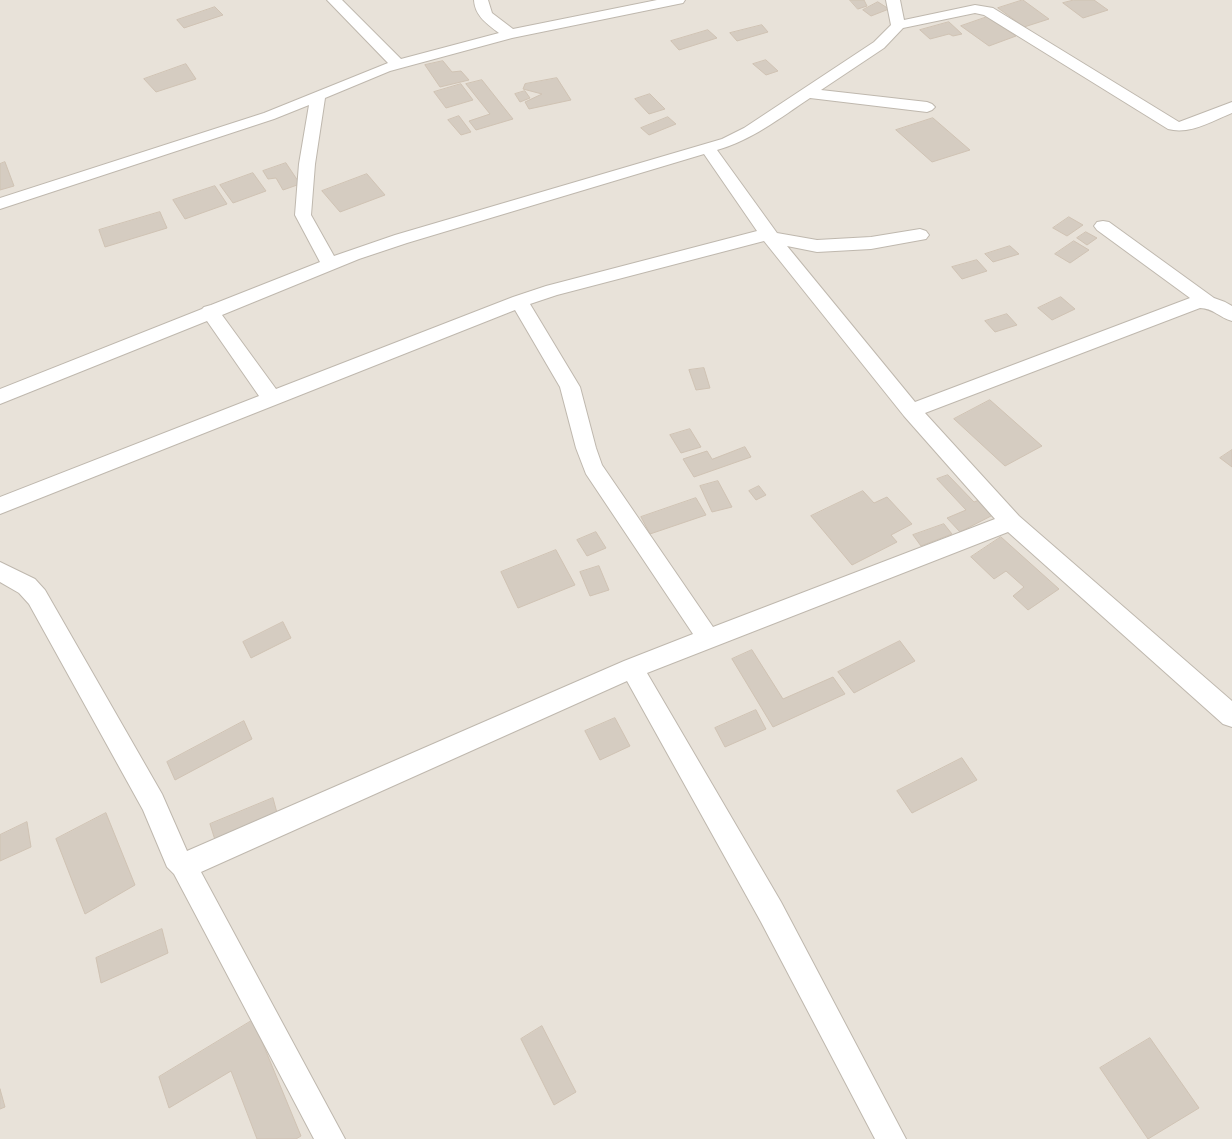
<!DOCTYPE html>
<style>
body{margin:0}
canvas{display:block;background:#f4f1eb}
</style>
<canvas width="1232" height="1139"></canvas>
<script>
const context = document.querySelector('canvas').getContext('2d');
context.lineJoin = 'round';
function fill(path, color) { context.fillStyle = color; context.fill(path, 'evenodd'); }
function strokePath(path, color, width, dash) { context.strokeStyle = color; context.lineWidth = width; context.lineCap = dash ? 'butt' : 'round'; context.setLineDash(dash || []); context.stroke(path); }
fill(new Path2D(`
 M0,0H1232V1139H0Z`), '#e8e2d9');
const building = new Path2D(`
 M850,0H864L867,6L858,9Z
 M1023,0L1049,19L1024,27L998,8Z
 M1074,0H1094L1108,10L1083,18L1063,3Z
 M878,2L889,9L871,16L863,10Z
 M215,7L223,15L184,28L177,20Z
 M987,17L1016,36L989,46L961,26Z
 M949,22L962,34L953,36L949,34L930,39L920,30Z
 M762,25L768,32L737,41L730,33Z
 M708,30L717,38L679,50L671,41Z
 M766,60L778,71L766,75L753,64Z
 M443,61L452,72L461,71L469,80L440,87L425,65Z
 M186,64L196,79L156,92L144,79Z
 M557,78L571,100L529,109L525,102L542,94L523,89L525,84Z
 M482,80L513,119L476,130L469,121L490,114L466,84Z
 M461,84L473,100L446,108L434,92Z
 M525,91L530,98L520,102L515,94Z
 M650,94L665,109L649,114L635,99Z
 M459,116L471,132L461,135L448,120Z
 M668,117L676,124L649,135L641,128Z
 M933,118L970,150L932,162L896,130Z
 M5,162L14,186L0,190V164Z
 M286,163L300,184L283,190L276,178L268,179L263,171Z
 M253,173L266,191L233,203L220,185Z
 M367,174L385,195L340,212L322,191Z
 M215,186L227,204L185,219L173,200Z
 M160,212L167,228L105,247L99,230Z
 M1069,217L1083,225L1067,236L1053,228Z
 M1086,232L1097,238L1087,245L1077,238Z
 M1074,241L1089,250L1070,263L1055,254Z
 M1010,246L1019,254L993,262L985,254Z
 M977,260L987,271L962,279L952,267Z
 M1061,297L1075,309L1052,320L1038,308Z
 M1007,314L1017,325L995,332L985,321Z
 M704,368L710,388L696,390L689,370Z
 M990,400L1042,446L1005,466L954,419Z
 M690,429L701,447L681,453L670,435Z
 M745,447L751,457L694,477L683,459L707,451L712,459Z
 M1232,450V467L1220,458Z
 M948,475L974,502L979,500L993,515L960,532L947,518L966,510L937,479Z
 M718,481L732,507L712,512L700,486Z
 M759,486L766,495L756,500L749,491Z
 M863,491L874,503L887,497L912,524L891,535L897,542L852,565L811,516Z
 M696,498L706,515L650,534L641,517Z
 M944,524L952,534L921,546L913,535Z
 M596,532L606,548L587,556L577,540Z
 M1001,537L1059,589L1028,610L1013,596L1024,587L1006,571L994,579L971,557Z
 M556,550L575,585L518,608L501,572Z
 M599,566L609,590L590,596L580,572Z
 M283,622L291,638L251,658L243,642Z
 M900,641L915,661L854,693L838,672Z
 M752,650L783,699L833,677L845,694L773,727L732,659Z
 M756,710L766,729L725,747L715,728Z
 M615,718L630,746L600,760L585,731Z
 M244,721L252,739L175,780L167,762Z
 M962,758L977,780L912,813L897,791Z
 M273,798L277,813L215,840L210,824Z
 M106,813L135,885L85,914L56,839Z
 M27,822L31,847L0,861V835Z
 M162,929L168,953L101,983L96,958Z
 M253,1020L301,1136L296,1139H257L231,1071L169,1108L159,1077Z
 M542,1026L576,1092L554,1105L521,1039Z
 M1150,1038L1199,1108L1148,1139L1100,1068Z
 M0,1089L5,1107L0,1109Z`);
fill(building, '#d5ccc1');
strokePath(building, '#d0c3b4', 1);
const minor = new Path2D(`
 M327,0H342L401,59L499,33C487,24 475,16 474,0H488L492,13L513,29L657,0H685L683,3L678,4L512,38L390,71L325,98L315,164L311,215L334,256L395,235L722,139L744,128L874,42L891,25L886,0H900L904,20L975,5L993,8L1179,122L1232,102V113C1212,121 1190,135 1168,129L984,15L975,13L903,28L884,48L821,90L927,102L932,104L935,107L932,110L927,112L810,98C780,118 752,140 717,150L777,233L817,240L871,237L920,229L926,231L929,235L926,239L871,249L817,252L787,246L915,402L1190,298L1097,230L1094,226L1097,222L1103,221L1109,222L1214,298L1225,302L1232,306V321C1220,318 1213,308 1200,308L925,413L1019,516L1232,701V727L1223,724L1008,532L647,673L781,902L906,1139H875L761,922L627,681L201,872L345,1139H314L174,874L167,867L143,810L29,604L19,593L0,582V562L35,579L45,590L162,794L187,851L624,661L693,634L586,474L576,448L560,387L515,310L0,514V497L259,396L207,321L0,404V389L202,309L204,307L211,305L320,262L295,215L299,164L309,105L274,119L0,209V198L264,113L388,63ZM704,154L757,231L546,286L513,297L276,389L222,315L359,259L407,243ZM764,241L904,416L995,519L713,627L602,465L596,448L580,387L530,304L557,295Z`);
strokePath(minor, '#bfb8ae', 2);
fill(minor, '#fff');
</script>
